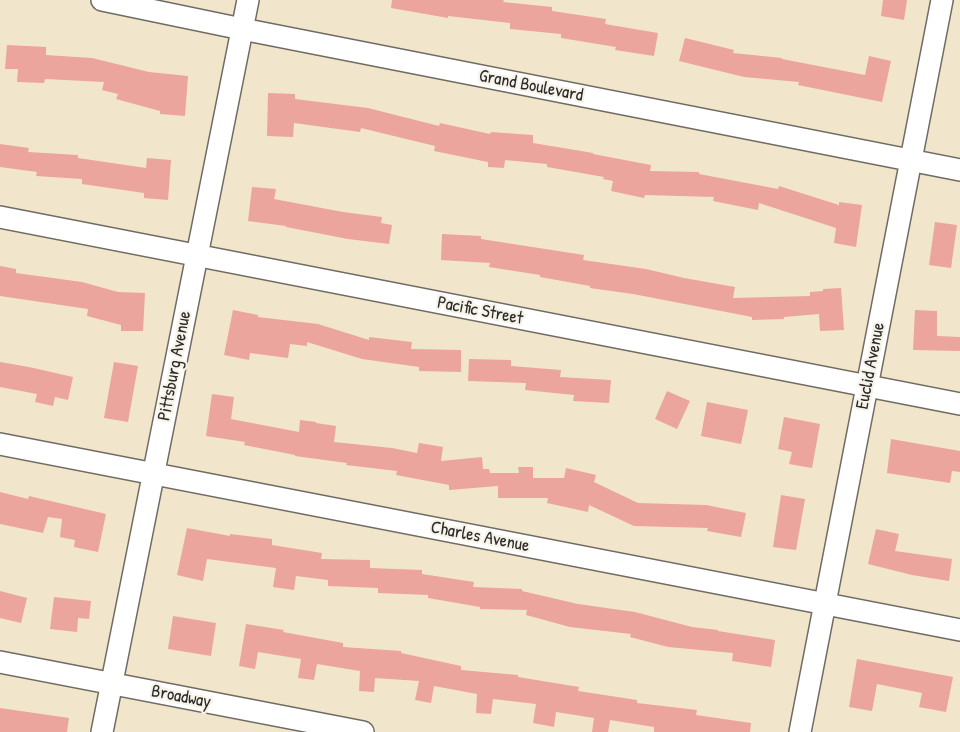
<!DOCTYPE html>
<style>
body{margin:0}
canvas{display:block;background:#f1e5cb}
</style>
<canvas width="960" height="732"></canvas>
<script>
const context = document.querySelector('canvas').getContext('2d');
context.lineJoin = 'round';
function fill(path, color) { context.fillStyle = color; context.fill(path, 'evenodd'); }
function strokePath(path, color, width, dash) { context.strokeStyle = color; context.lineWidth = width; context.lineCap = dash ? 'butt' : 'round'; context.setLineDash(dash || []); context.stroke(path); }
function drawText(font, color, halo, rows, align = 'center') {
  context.font = font + ' "Patrick Hand",sans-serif'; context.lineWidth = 4.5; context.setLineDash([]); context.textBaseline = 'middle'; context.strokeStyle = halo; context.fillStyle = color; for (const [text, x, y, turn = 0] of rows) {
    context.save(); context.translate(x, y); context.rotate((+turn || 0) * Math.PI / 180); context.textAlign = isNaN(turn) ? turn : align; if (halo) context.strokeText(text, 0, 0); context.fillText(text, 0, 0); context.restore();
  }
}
fill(new Path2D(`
 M392,0H504L503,2L552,7V11L606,19L605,24L658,33L654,56L615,50L616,47L561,38V34L510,29V23L448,16V18L391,8Z
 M883,0H907L904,20L881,16Z
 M685,38L734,50L733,53L782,58V59L865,75L869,56L891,61L882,102L798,85L799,82L744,77L679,61Z
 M7,45L46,47V55L92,58L149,72L188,76L185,116L160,114V111L116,99L118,94L102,90L104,82L45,79L44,83L17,82L18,69H5Z
 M268,93L295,94V99L368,108L439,126L440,123L490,134L491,132L533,135V143L593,153V154L651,165L650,171L699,172V174L778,189L779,186L839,205V202L862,205L856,247L834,243L836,228L759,203L758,210L713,201L714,197L645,195L644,198L611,191L613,181L603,179L604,177L547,167V164L505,160L504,168L488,167V162L434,151L435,146L361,128L360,132L294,123L293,137L267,136Z
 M0,144L29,148L28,152L78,155V158L146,168L147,158L171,160L168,200L144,198V193L82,184V179L36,176L37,172L0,167Z
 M252,187L276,189L274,199L343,212L382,217L381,223L392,225L389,244L348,239L286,227V226L248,221Z
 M935,222L957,225L951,268L929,265Z
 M442,234L481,236V239L584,255L583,260L646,269L684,278L735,287L733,298L810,296V292L823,291V289L841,288L844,330L820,331L819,314L784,317V319L752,320V317L633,294L590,288V286L540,277V275L489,267L490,263L441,260Z
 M0,266L16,269V273L82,282L118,292L145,293L143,331H121V325L87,316L88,309L0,296Z
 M233,310L258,315V317L318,324L369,340V337L412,342L411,349L461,350V372L419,371V367L362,359L307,342V346L290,344L288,358L250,353L249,360L224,355Z
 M915,310L937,311V336L960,337V351L913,350Z
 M469,359L511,360V366L561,370L560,377L611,380L609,403L573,401L574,395L525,390L526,383L468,381Z
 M0,362L29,367L73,377L68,400L55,397L53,406L35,402L37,394L0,387Z
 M114,362L138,366L128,422L104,418Z
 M667,391L690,401L677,429L655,419Z
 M212,394L234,397L231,419L299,432L300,420L316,422V423L336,426L334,442L392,448L417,453L419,443L443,447L441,461L482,457L483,469H489L490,473H519L518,467H533V478H564L566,468L596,475L594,482L638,503L706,505L746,513L741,537L707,531L708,528L634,526L589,505L588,512L547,503L548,498H498V486L449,490V485L396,475L397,471L346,465L347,463L295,456V455L244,445L245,442L206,436Z
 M707,402L748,410L741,444L701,436Z
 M784,417L820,424L812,468L789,464L792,452L778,449Z
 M891,439L960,451V472L952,471L950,483L887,473Z
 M0,492L28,499L29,496L106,514L98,552L74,547L75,540L60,537L62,519L48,517L43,533L0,524Z
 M781,495L805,499L796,550L773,547Z
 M187,528L230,536V534L272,539V545L322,553L321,559L370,560V568L422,570V574L474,582L473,587L522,589V591L578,604L635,612L692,627L718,630V631L775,640L771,667L732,661L733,653L668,647L630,637L631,634L570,627L526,615L527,610L480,609V607L428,598V595L378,593V588L328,586V580L296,576L294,590L273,587L276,568L207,559L203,581L177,575Z
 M876,529L899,534L895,551L952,559L949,581L912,575L868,564Z
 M0,591L27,598L21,623L0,618Z
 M54,597L91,601L89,619L78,618L77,632L50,629Z
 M173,616L216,623L211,656L168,649Z
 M246,624L284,630L283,632L343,643V647L401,651V653L461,666V670L518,675V677L579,687L578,691L637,700V703L697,710L696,715L751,723L750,732H654V727L610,720L608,732H592L594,718L556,712L554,727L533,723L536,704L493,699L491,714L476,713L477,694L434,686L431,703L415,700L419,681L375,678L374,692L359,691L360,671L317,664L314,680L298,678L301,659L258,652L255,669L239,666Z
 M857,659L953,677L946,712L919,707L922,693L877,684L872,711L849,707Z
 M0,708L69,718L67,732H0Z`), '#eca59d');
const minor = new Path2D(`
 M102,0L242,29L960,170
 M0,217L960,404
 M0,444L960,630
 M0,662L363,732
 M102,732L248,0
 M800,732L942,0`);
strokePath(minor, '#706c63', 24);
strokePath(minor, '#fff', 21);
drawText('18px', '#2b2b2b', '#f7f3e8', [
 ["Grand Boulevard",531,86,11],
 ["Pacific Street",480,311,11],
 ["Pittsburg Avenue",175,366,-79],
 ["Euclid Avenue",871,366,-79],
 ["Charles Avenue",480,537,11],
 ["Broadway",181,697,11]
]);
</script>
